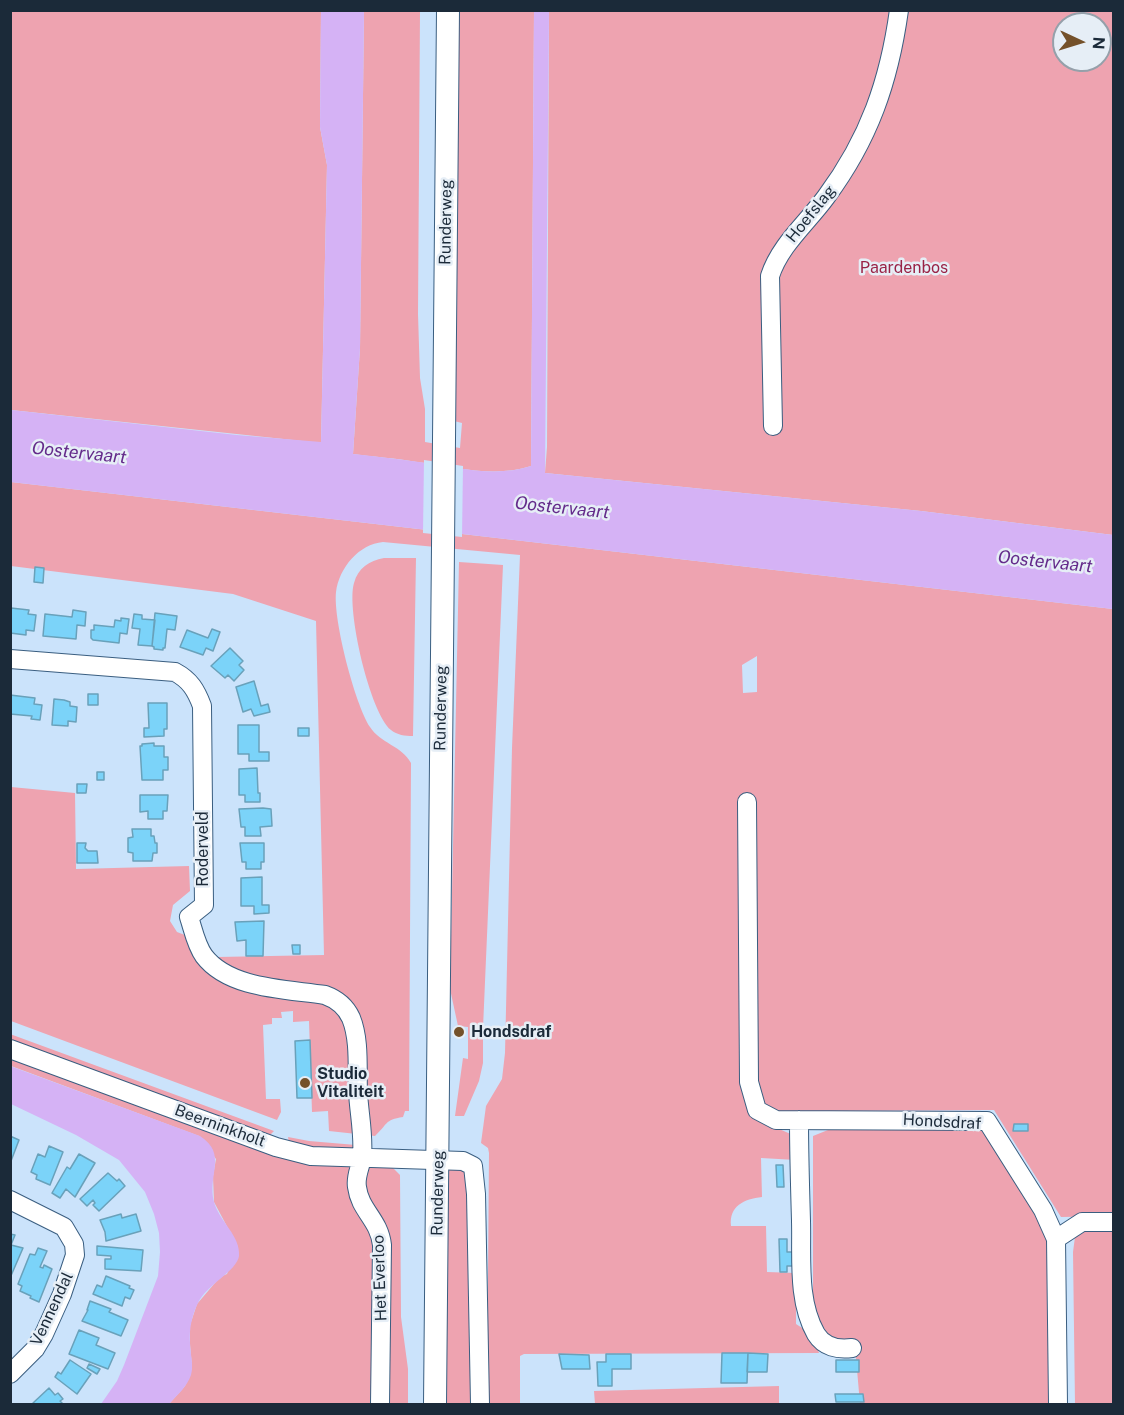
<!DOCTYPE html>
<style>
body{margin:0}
#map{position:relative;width:1124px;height:1415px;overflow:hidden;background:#cbe3fb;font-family:"Public Sans",sans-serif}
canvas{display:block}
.frame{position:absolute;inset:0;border:12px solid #1b2a39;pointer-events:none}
.north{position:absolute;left:1052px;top:12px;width:60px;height:60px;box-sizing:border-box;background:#e6eef6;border:2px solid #95a0aa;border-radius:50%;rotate:94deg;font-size:16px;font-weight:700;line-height:24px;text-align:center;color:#1b2a39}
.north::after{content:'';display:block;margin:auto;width:21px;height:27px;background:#74512a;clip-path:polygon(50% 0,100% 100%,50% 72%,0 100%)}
</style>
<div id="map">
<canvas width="1124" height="1415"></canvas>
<div class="frame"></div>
<div class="north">N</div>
</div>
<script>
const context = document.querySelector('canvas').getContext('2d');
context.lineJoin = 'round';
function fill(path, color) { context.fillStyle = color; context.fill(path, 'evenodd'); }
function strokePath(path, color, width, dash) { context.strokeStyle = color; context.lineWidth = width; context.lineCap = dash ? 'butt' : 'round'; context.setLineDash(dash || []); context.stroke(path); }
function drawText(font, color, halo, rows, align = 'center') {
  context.font = font + ' "Public Sans",sans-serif'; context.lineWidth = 5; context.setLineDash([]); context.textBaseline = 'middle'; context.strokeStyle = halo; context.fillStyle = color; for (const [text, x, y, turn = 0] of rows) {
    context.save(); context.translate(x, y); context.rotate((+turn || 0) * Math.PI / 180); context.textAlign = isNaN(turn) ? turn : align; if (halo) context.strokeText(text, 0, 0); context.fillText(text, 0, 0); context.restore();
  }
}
fill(new Path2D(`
 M10,11H321L320,127L327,165L321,443L11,410Z
 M364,11H420L418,314L420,378L425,409V442L460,448L462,423L454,421L459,11H534L531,466C495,478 454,467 417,462C396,458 374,457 353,454L360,348Z
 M549,11H1113V535L921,511L545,473L547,447ZM1064,24H1100V60H1064Z
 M11,482L1113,609V1216L1061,1217L994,1110L827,1111L780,1113L772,1126L793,1135L796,1160L761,1158L762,1197C744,1199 729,1206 731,1226H766L767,1272L796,1273V1324L813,1335L819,1353L524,1354L520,1356V1404H487L489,1153L488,1148L481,1143L486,1106L502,1079L505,1053L512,748L520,555L383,542C359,544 339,568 336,592C333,620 355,704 370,727C380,743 402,746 411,763L409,1107V1111H405L403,1117C384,1120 388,1124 375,1136L329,1131L328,1111L312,1112L309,1021L293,1022V1011L281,1012L282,1018H272V1024L263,1025L266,1099H280L281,1112L277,1120L11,1021V787L75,793L76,869L189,866L190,891L173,905L170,921L177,932L190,937L203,963L287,986L218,966L200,934L217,957L324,955L316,621L233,594L11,566ZM757,656V692L743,693L742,665Z
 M384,558H416L413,736C405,736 397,735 391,730C370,713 346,609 354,583C358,568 369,561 384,558Z
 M459,562L503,565L483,1028V1063L479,1081L464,1116H455L463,1058L468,1059V1027L458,1026L450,989Z
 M10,1034L274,1131L270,1135H265L11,1040Z
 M10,1056L296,1162L392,1167L400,1175L401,1317L408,1369V1404H169L185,1386L192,1368L190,1344V1325L197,1304L220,1277L227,1274L238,1247L214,1202L213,1176L216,1159L199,1136L11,1066Z
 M930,1127L978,1129L988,1134L1048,1231L1058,1404H860L856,1358L853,1353H830L827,1333L813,1312V1136L828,1130Z
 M288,1137L309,1141L356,1145V1151L302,1147L289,1142Z
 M449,1162L470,1174L472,1404H444Z
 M1095,1230H1113V1404H1075L1073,1252L1075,1237L1080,1232Z
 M779,1386V1404H595L594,1391Z`), '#eea3b0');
fill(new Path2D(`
 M321,10L364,11L360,348L353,454C375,456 397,459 419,462C455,467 495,478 531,466L534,11H549L545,473L921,511L1113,535V609L11,482V410L237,435L321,442L327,165L320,127Z
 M10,1066L200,1136C228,1154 207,1175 214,1202C219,1221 241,1236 239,1256C237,1271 206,1285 198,1303C192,1315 189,1329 190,1343C190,1354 194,1364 191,1375C187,1387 177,1395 169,1404H101L117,1381L124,1365L158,1276L160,1252L159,1233L154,1214L145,1192L119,1160L76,1135L11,1104Z`), '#d5b2f5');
fill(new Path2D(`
 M424,460L463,466L462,537L423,533Z`), '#cbe3fb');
const building = new Path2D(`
 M35,567L44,568L43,583L34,582Z
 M11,608L29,610L28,614L36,615L34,631L26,630V635L10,633Z
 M73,610L86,612L85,626L77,625L76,639L43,636L45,614L72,617Z
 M155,613L177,616L175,630L167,629L165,648H163V650L154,649V647L152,646Z
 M134,614L142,615V619L155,620L152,646L138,645L140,629L132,628Z
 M121,618L129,619L127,634L120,633L119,643L93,640L91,638V630H94V625L114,627L115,620L121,621Z
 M212,629L220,632L213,651L206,648L203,655L180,647L187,630L208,638Z
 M230,648L243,661L239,665L244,670L234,681L228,675L225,678L211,666Z
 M254,681L261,706L268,704L270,712L254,716L251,709L243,712L236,687Z
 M88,694H98V705H88Z
 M10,695L35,698L34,704L42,705L40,720L31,719L32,716L10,714Z
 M54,699L64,700L70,702V706L77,707L76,722L68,721V726L52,725Z
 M148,703H167V729H164V736L144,737V728H149Z
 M238,725H259V752H269V761H249V754H238Z
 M298,728H309V736H298Z
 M154,743V746H164V757H168V770H163V780H142L140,746H142V744Z
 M257,768L258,793H260V802H245V795H239V769Z
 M97,772H104V780H97Z
 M77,784H87L86,793H77Z
 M140,795H168L167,811H163V819H148V811L140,812Z
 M263,808L271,809L272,826L260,827L261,836H245V827H241L239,809Z
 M132,829H151V836H154L155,843H157V853H153L152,861H133V853L128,852V838L133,837Z
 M77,843H86L85,848L88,851H97L98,863H77Z
 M240,843H264V862H261V869H246V862H242Z
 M262,877V905H269V913L254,914V906H241V878Z
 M264,921L263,956H246V940L237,941L235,922Z
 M292,945H300V954H293Z
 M310,1040L312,1098H297L295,1041Z
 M1014,1124H1028V1131H1013Z
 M10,1136L19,1140L11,1161H10Z
 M49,1146L63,1152L50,1185L36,1179L37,1175L31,1172L38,1154L45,1157Z
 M79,1154L95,1163L75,1197L66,1189L60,1198L52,1193L67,1167L70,1169Z
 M776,1165H783L784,1187H777Z
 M108,1173L117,1181L119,1179L125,1186L99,1211L93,1205L95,1203L93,1200L87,1206L80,1199Z
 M121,1214L122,1218L136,1214L141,1231L106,1241L105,1232L100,1220Z
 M10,1234L15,1235L11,1245L23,1248L10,1278Z
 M779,1239H787V1252H793L794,1266H787V1272H780Z
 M97,1246L143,1250L141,1271L105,1269V1259H111V1256L97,1255Z
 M38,1248L47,1251L40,1267L43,1268L44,1265L52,1269L39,1302L30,1298L31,1296L20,1291L22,1286L18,1284L30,1254L35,1255Z
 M106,1276L130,1286L129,1288L134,1290L130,1299L125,1297L122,1306L93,1294L97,1285L102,1287Z
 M90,1301L111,1309L109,1312L128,1320L121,1336L82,1321L88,1310H87Z
 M79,1330L99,1338L96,1345L115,1353L108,1369L69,1354Z
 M722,1353H748L747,1383H721Z
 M748,1353L768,1354L767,1372H747Z
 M559,1354L589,1355L590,1369H562Z
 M606,1354H631V1369H612V1386H598L597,1362H606Z
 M70,1360L91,1374L77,1394L55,1377L58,1372L61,1374Z
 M836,1360H859V1372H836Z
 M89,1364L100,1369L97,1374L87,1368Z
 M49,1388L55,1395L58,1393L63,1399L60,1401L63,1404H35L33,1403Z
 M835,1394H863L864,1402H836Z`);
fill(building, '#7bd3f9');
strokePath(building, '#69a1ba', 1.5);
const minor = new Path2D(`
 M773,426L770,276C780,245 807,223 826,197C869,139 889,82 899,10
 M10,659L175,672C190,680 196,690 202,706L204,905L189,917C193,929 196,945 204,956C229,989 286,989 325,995C336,999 346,1007 351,1018C360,1040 357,1069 358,1092C359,1113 364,1135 362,1156C361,1167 355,1176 357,1187C360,1211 379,1219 382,1245L380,1404
 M747,802L749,1082L757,1110L776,1120L987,1121L1043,1210L1056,1239L1082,1222H1114
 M10,1049L276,1147L311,1156L463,1161L473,1166L476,1194L480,1404
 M799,1120C799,1153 800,1187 801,1221C802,1257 797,1301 816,1334C824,1347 838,1350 852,1348
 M10,1200L64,1227L74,1244L75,1255L62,1294L44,1334L35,1349L10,1374
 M1056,1239L1058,1404`);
const tertiary = new Path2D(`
 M435,1404L448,10`);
strokePath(minor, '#3a5e80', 20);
strokePath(tertiary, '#3a5e80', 24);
strokePath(minor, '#fff', 18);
strokePath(tertiary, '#fff', 22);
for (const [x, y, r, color] of [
 [459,1032,6,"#74512a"],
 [305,1083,6,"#74512a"]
]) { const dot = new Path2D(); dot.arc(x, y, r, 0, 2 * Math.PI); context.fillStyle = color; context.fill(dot); strokePath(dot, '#e6eef6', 2); }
drawText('16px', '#1b2a39', '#e6eef6', [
 ["Hoefslag",811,214,-51],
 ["Runderweg",446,222,-89],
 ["Runderweg",441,708,-89],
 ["Roderveld",203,849,-90],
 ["Hondsdraf",942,1122,3],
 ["Beerninkholt",220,1126,20],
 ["Runderweg",438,1193,-89],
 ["Het Everloo",380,1278,-92],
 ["Vennendal",52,1309,-65]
]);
drawText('16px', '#992246', '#e6eef6', [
 ["Paardenbos",904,268]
]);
drawText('bold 16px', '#1b2a39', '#e6eef6', [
 ["Hondsdraf",471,1032],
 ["Studio",317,1074],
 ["Vitaliteit",317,1092]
], 'left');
drawText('italic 18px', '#642b8b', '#e6eef6', [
 ["Oostervaart",79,453,6],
 ["Oostervaart",562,508,6],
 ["Oostervaart",1045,562,6]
]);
</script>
